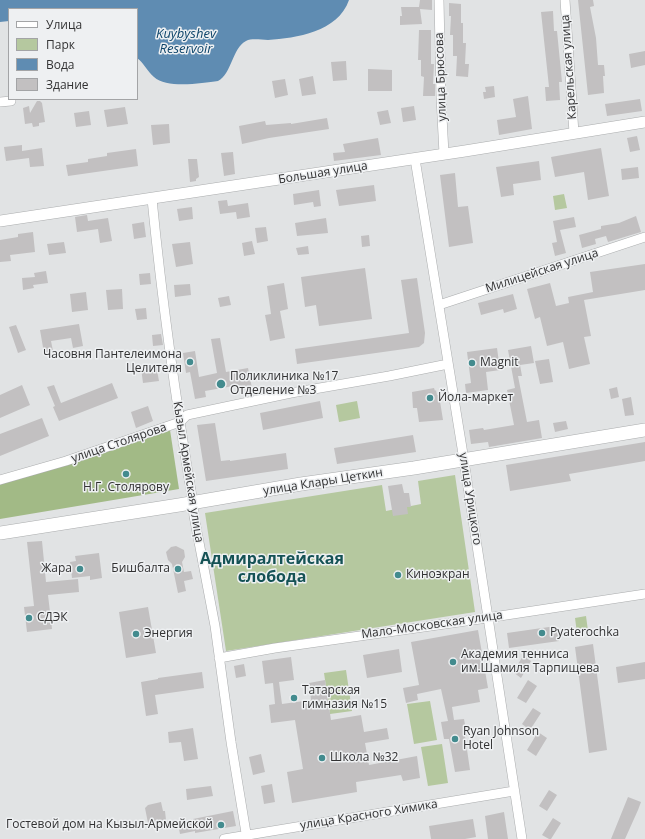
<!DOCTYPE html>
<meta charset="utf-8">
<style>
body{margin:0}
#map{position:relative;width:645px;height:839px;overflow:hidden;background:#e1e3e4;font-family:"Open Sans",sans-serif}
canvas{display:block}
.legend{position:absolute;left:8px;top:8px;width:130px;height:92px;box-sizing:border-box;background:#eef0f2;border:1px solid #a3a4a6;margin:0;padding:5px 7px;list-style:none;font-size:12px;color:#323233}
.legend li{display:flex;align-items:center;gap:8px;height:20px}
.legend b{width:20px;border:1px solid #a3a4a6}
</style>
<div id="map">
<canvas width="645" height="839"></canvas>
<ul class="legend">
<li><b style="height:5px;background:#fff"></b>Улица</li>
<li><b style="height:11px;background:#b5c89f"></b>Парк</li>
<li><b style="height:11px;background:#5f8cb2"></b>Вода</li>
<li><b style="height:11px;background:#c2c0c1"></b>Здание</li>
</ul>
</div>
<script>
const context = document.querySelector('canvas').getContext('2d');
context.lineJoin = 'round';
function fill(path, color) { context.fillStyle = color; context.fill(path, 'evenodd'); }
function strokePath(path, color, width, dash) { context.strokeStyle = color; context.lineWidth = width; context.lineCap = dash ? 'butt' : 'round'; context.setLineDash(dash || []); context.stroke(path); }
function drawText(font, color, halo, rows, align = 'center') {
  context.font = font + ' "Open Sans",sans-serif'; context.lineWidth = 3; context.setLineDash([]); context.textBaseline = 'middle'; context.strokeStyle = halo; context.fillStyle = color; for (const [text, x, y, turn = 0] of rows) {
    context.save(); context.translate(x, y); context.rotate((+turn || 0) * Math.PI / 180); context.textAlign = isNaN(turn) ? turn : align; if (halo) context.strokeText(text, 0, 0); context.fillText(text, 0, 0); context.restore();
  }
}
fill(new Path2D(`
 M564,194L567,208L555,210L553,196Z
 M357,401L360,418L339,422L336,405Z
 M455,475L475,612L226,651L205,513L382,485L386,511L421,504L418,481Z
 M586,616L588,631L577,633L575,618Z
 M346,670L352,711L330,714L324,673Z
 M430,701L437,740L414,744L407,704Z
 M442,744L448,783L428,786L421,747Z`), '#b5c89f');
fill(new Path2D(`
 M170,430L179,489L0,519V483Z`), '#a2ba86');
fill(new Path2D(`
 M0,0H349C338,32 296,38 268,40C261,40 252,38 246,41C232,48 232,74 218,81C202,83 167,89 154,77C147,71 144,63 137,58V9H9V21L0,22Z`), '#5f8cb2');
fill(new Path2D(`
 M420,0H432V10L420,9L422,24L400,25V16H402L401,7H419Z
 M578,0H593L594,6L590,7L596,38L598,65H604L605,76H603L604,93L588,95Z
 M449,3L461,4V23H463V43H466L465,64H469L468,77L456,76L457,56H453V35H450L451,16H449Z
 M553,11L554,31H557L562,82H559L560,100L546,101L545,87H549L541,12Z
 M419,30H431V64H434L433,84H435V96H423L424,77L421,76V60H418Z
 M645,51V65L631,68L629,54Z
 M346,61L347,80L333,81L331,62Z
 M368,69L392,70V91H368Z
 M313,76L316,94L302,96L299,79Z
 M285,79L288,95L275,98L272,81Z
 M494,86L495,97L484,99L483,92H486L485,87Z
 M528,96L532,129L499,135L497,120L516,117L513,99Z
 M640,99L642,111L607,116L605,104Z
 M37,101H40L42,103L45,122L39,123V126L33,127L32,123L25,124L23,108L29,106L30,113Z
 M414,106L416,120L403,122L401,108Z
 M125,107L128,124L107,127L104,110Z
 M388,110L391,123L380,125L377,112Z
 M89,111L91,125L76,127L74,113Z
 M327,118L329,129L269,138L242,144L239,126L265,121L266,125L291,123V124Z
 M169,124L170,143L153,145L151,125Z
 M637,136L640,150L630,152L627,138Z
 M378,138L381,155L334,161L333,153L345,152L343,144Z
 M22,145V151L42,148L44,166L30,167L29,158L6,161L4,147Z
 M601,148L609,196L588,200L584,172L555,177L551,157Z
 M136,149L138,166L68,176L66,165L88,162V159L107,156V153Z
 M233,152L235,174L224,176L221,153Z
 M188,159H197L199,177L196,179V181L190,182Z
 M539,161L541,180L513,184L514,195L501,197L496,167Z
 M638,167L639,178L622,180L621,169Z
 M455,173L458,207L468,206L473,243L449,247L440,175Z
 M374,185L376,201L339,206L336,190Z
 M319,190L321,206L314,207L313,202L294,205L293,194Z
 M227,200L228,206L248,203L250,217L237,219L236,212L220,214L218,201Z
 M192,207L193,219L179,221L177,209Z
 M87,215L88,221L108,218L112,241L100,243L98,229L77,232L75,217Z
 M636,216L641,232L608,242L606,236L595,239L596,244L582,248L579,235L601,229V226L619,223Z
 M574,217L576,227L560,230L566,253L555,256L552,243L557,242L553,221Z
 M326,218L328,233L297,236L295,223Z
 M144,222L146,237L134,239L132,224Z
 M266,227L268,241L257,243L255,228Z
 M33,232L35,252L10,255L11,261L0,262V240L18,237V234Z
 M369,235L370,246L362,247L361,236Z
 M252,241L255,254L244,256L242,243Z
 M64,242L66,253L49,255L47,244Z
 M190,242L193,264L176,267L172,244Z
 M308,246L309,254L298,255L296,248Z
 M645,264V290L584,300L591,336L584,337L590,364L569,369L563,342L547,346L540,317L535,319L527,289L550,283L556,306L569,303L568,297L593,292L590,272Z
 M365,268L372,319L319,326L316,305L305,307L301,277Z
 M46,271L48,283L33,285L34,288L23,290L22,278L35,277L34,273Z
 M150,273L151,284L140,285L139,274Z
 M417,278L425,333L424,343L419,347L297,364L295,349L409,333L401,280Z
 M284,283L288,309L280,311L285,338L270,341L265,315L271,314L267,286Z
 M190,284L191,295L175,297L174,285Z
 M122,289L123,309L108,310L106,290Z
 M86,292L88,310L72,312L70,294Z
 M513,294L517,309L504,313L503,309L481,315L478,303Z
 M229,296L231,305L220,307L218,298Z
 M146,308L147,319L137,320L135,309Z
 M79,324L83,346L73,348L71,338L51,341L53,351L44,353L40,330Z
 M16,325L26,350L18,353L9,327Z
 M161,334L163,345L153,346L152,335Z
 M220,338L226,372L248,368L252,388L240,391L239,385L205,391L206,397L195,399L190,372L186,373L183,353L195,351L199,377L217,373L211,339Z
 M531,346L534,363L520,365L522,376H518L527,422L539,420L542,438L489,447L488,442L471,444L469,430L483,428L484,430L514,425L507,390L515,388L508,350Z
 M497,348L500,370L486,372L488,390L466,393L465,384L471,383L467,352Z
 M549,359L553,382L540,384L535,361Z
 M156,365L159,381L143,383L141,368Z
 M112,383L118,398L59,421L53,407L55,406L47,387L54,385L61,403Z
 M22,385L30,405L0,418V395Z
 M617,387L619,397L611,399L609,389Z
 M434,388L435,391L436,390L437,395H439L443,420L419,422L417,408H413L412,392Z
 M631,397L634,415L625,416L622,399Z
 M320,401L323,418L263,430L260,413Z
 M148,406L153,421L136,428L131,412Z
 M42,418L49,436L0,456V434Z
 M566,421L568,429L555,432L553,423Z
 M215,423L221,461L230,460V461L286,453L288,469L206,481L197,425Z
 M413,435L416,452L337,464L334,448Z
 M645,442V461L569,474L571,481L510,491L506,465Z
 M402,484L404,493H409L411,507H407L408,514L393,516L388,486Z
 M42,541L46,582L78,579L79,592L48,595L52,629L27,632L24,607L34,606L27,542Z
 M176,546L184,550L185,557L182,562L184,572L191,571L193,579L184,581L186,591L178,593L172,564L168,560L166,552L171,547Z
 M99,553L102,578L90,580V576L72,578L70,562L76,561L75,556Z
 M148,607L156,653L126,658L119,612Z
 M556,626L559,641L509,648L507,633Z
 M478,630L488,688L478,690L480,702L452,707L454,720L464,719L467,736H465L470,770L455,772L449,739H444L441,722L448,721L441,689L417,694L418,700L406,703L403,688L419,685L411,642Z
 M593,644L607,750L589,753L575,647Z
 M399,649L402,672L367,678L363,655Z
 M523,656L531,661L521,678L513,672Z
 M291,657L294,680L279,682L282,704L311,700L309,683L325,680L331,720L361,715L364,732L387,728L389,739L365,743L369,765L417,756L420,778L403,781L401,775L356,782L357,792L292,803L287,772L303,769L295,720L271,723L269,705L275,704L273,683L265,684L262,661Z
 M645,662V679L618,683L616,667Z
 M244,664L246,676L236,678L234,666Z
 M202,672L204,688L155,695L158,714L146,716L141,682L158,679V678Z
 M528,680L537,686L526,703L517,698Z
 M533,708L541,713L530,730L522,724Z
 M193,728L198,759L184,761L181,742L169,743L168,732Z
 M538,732L547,738L536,756L527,750Z
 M261,754L265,772L253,775L249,757Z
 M272,784L275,802L264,804L261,786Z
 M211,786L213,796L187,800L186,789Z
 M549,790L557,795L547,811L539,806Z
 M628,797L641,802L638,810L625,839H611Z
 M161,802L163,811H165L166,820L148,823L145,808L148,805Z
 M233,811L236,826L195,833V831L180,834L178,824L193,822V819Z
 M504,812L508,839H488L485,816Z
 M553,818L561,823L551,839H549L542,835Z
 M473,819L476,837L465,839H431L429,826Z`), '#c2c0c1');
const minor = new Path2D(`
 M439,0L441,97L444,154
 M565,0L574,133
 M0,102L11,101
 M415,159L462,448L522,839
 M152,199C162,301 176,402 193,503L194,516L215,626L231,742L247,839
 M439,305L645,237
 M0,480L66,461L180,422L187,415L291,393L389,376L448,364
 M219,658L275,648L480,619L645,594
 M224,839L514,791`);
const tertiary = new Path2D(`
 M0,221L465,151L645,122`);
const secondary = new Path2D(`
 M0,533L179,505L301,484L414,468L645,430`);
strokePath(minor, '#aaacad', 10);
strokePath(tertiary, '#aaacad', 12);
strokePath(secondary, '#aaacad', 14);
strokePath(minor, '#fff', 9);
strokePath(tertiary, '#fff', 11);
strokePath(secondary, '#fff', 13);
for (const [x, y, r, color] of [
 [190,362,4,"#438b8e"],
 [472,363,4,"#438b8e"],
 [221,384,5,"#438b8e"],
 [430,398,4,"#438b8e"],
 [126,474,4,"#438b8e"],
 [80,569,4,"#438b8e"],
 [178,569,4,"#438b8e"],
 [398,575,4,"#438b8e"],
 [29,618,4,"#438b8e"],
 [542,633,4,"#438b8e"],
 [136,634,4,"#438b8e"],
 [453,662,4,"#438b8e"],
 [294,698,4,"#438b8e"],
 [455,739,4,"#438b8e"],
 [322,758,4,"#438b8e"],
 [221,825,4,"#438b8e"]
]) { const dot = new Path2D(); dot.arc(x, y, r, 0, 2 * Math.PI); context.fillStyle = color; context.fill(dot); strokePath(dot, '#eef0f2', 1.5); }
drawText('12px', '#323233', '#eef0f2', [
 ["Карельская улица",569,67,-94],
 ["улица Брюсова",441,77,-92],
 ["Большая улица",323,173,-9],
 ["Милицейская улица",542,271,-18],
 ["улица Столярова",119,443,-19],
 ["Кызыл Армейская улица",188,472,81],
 ["улица Клары Цеткин",323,482,-9],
 ["улица Урицкого",470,499,81],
 ["Мало-Московская улица",432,625,-8],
 ["улица Красного Химика",369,815,-9]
]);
drawText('12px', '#323233', '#eef0f2', [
 ["Часовня Пантелеимона",182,355,"right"],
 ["Целителя",182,369,"right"],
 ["Magnit",480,363],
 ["Поликлиника №17",230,377],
 ["Отделение №3",230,391],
 ["Йола-маркет",438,398],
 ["Н.Г. Столярову",126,488,"center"],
 ["Жара",72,569,"right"],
 ["Бишбалта",170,569,"right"],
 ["Киноэкран",406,575],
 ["СДЭК",37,618],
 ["Pyaterochka",550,633],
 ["Энергия",144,634],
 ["Академия тенниса",461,655],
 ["им.Шамиля Тарпищева",461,669],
 ["Татарская",302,691],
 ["гимназия №15",302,705],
 ["Ryan Johnson",463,732],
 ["Hotel",463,746],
 ["Школа №32",330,758],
 ["Гостевой дом на Кызыл-Армейской",213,825,"right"]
], 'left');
drawText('italic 13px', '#0d446a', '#eef0f2', [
 ["Kuybyshev",186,34],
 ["Reservoir",186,49]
]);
drawText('bold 16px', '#155255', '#eef0f2', [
 ["Адмиралтейская",272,559],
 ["слобода",272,577]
]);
</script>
